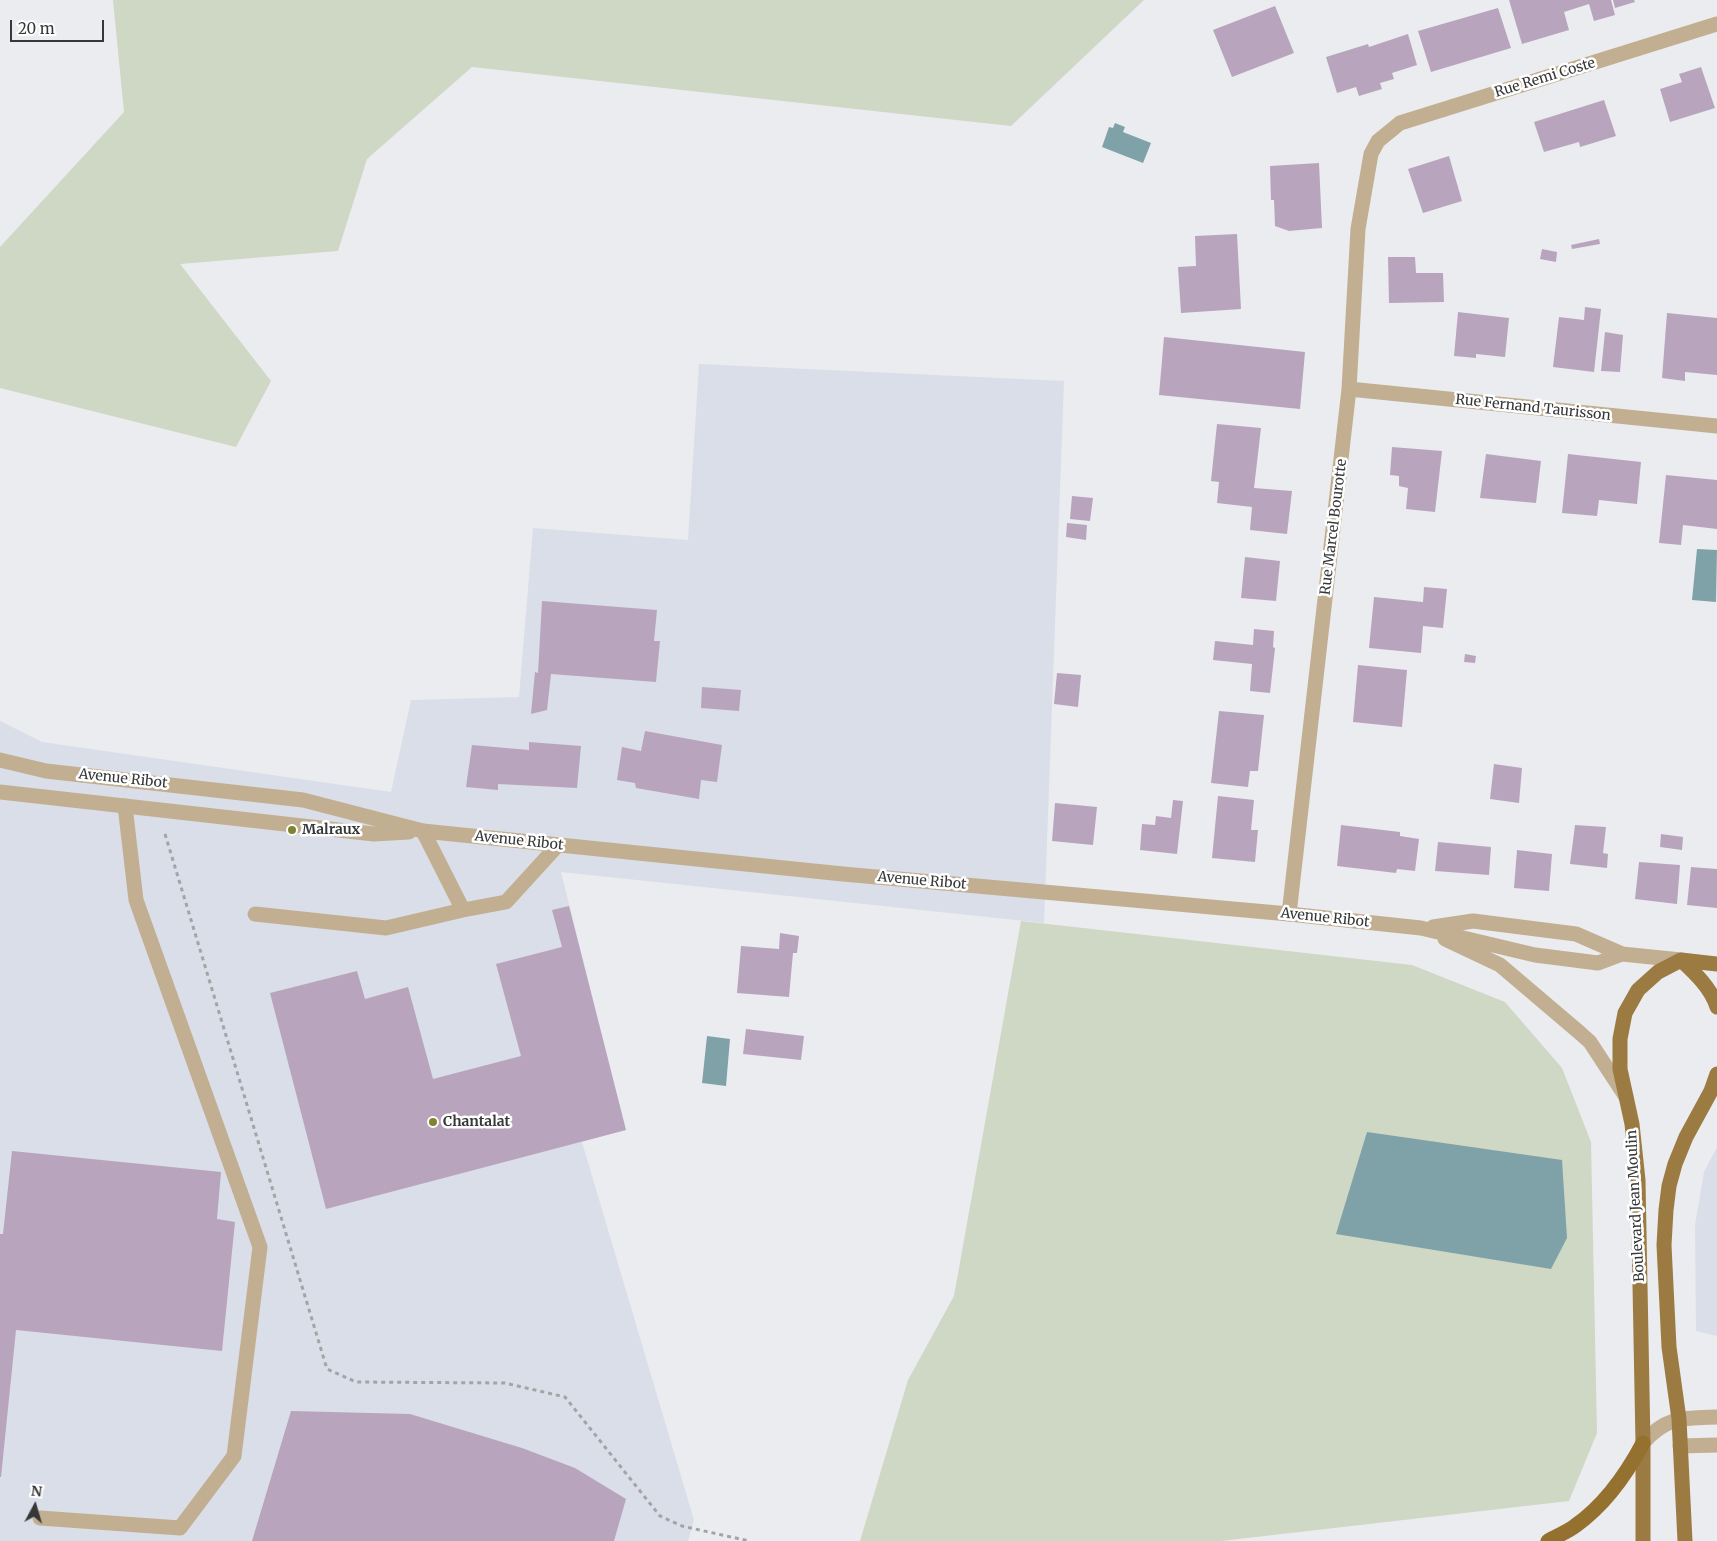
<!DOCTYPE html>
<style>
body{margin:0}
#map{position:relative;width:1717px;height:1541px;overflow:hidden;background:#ebecf0;font-family:Merriweather,serif}
canvas{display:block}
.north{position:absolute;left:10px;top:1481px;width:50px;height:50px;-webkit-text-stroke:4px #fff;paint-order:stroke;rotate:6deg;font-size:14px;font-weight:700;line-height:20px;text-align:center;color:#363738}
.north::after{content:'';display:block;margin:auto;width:18px;height:22px;background:#363738;clip-path:polygon(50% 0,100% 100%,50% 72%,0 100%)}
.scale{position:absolute;left:10px;top:20px;width:94px;height:22px;box-sizing:border-box;border:2px solid #363738;border-top:0;padding-left:6px;font-size:15px;line-height:18px;white-space:nowrap;color:#363738;-webkit-text-stroke:4px #fff;paint-order:stroke}
</style>
<div id="map">
<canvas width="1717" height="1541"></canvas>
<div class="north">N</div>
<div class="scale">20 m</div>
</div>
<script>
const context = document.querySelector('canvas').getContext('2d');
context.lineJoin = 'round';
function fill(path, color) { context.fillStyle = color; context.fill(path, 'evenodd'); }
function strokePath(path, color, width, dash) { context.strokeStyle = color; context.lineWidth = width; context.lineCap = dash ? 'butt' : 'round'; context.setLineDash(dash || []); context.stroke(path); }
function drawText(font, color, halo, rows, align = 'center') {
  context.font = font + ' Merriweather,serif'; context.lineWidth = 5; context.setLineDash([]); context.textBaseline = 'middle'; context.strokeStyle = halo; context.fillStyle = color; for (const [text, x, y, turn = 0] of rows) {
    context.save(); context.translate(x, y); context.rotate((+turn || 0) * Math.PI / 180); context.textAlign = isNaN(turn) ? turn : align; if (halo) context.strokeText(text, 0, 0); context.fillText(text, 0, 0); context.restore();
  }
}
fill(new Path2D(`
 M699,364L1064,381L1044,923L561,872L626,1130L582,1142L694,1520L688,1541H0V721L42,742L391,792L411,700L519,697L533,528L688,540Z
 M1717,1147V1336L1696,1331L1695,1225L1704,1172Z`), '#dadee8');
fill(new Path2D(`
 M113,0H1144L1011,126L472,67L367,159L338,251L180,264L271,381L236,447L0,388V247L124,112Z
 M1021,921L1412,965L1505,1002L1562,1068L1591,1142L1597,1433L1569,1501L1221,1541H860L908,1380L954,1296Z`), '#cfd7c5');
fill(new Path2D(`
 M1115,123L1125,127L1123,132L1151,143L1143,163L1102,147L1109,127L1113,128Z
 M1697,549L1717,550L1716,602L1692,600Z
 M707,1036L730,1039L726,1086L702,1083Z
 M1367,1132L1562,1160L1567,1238L1551,1269L1336,1234Z`), '#7fa2a8');
fill(new Path2D(`
 M1509,0H1611L1615,15L1594,21L1589,4L1564,12L1569,30L1522,44Z
 M1613,0H1634L1635,2L1615,8Z
 M1275,6L1294,53L1232,77L1213,30Z
 M1498,8L1511,48L1431,72L1418,31Z
 M1408,34L1417,65L1392,73L1394,79L1380,83L1382,89L1359,96L1356,87L1337,93L1326,57L1368,44L1369,47Z
 M1701,67L1715,108L1670,122L1660,89L1682,82L1679,74Z
 M1604,100L1616,136L1580,147L1579,142L1544,152L1534,122Z
 M1449,156L1462,201L1423,213L1408,169Z
 M1319,163L1322,228L1289,231L1275,226L1274,200H1271L1270,166Z
 M1237,234L1241,309L1181,313L1178,267L1196,266L1195,236Z
 M1599,239L1600,244L1572,249L1571,245Z
 M1542,249L1557,252L1556,262L1540,259Z
 M1388,257H1415L1416,273H1443L1444,302L1389,303Z
 M1585,307L1601,309L1594,372L1553,367L1559,317L1584,320Z
 M1458,312L1509,318L1505,357L1476,354V358L1454,356Z
 M1667,313L1717,318V375L1685,372V381L1662,378Z
 M1605,332L1623,335L1620,372L1601,371Z
 M1164,337L1305,352L1300,409L1159,395Z
 M1217,424L1261,428L1254,488L1292,491L1287,534L1250,530L1252,507L1217,503L1219,482L1211,481Z
 M1392,447L1442,451L1435,512L1406,509L1408,488L1399,486V476L1390,475Z
 M1486,454L1541,461L1536,503L1480,498Z
 M1568,454L1641,462L1637,504L1599,500L1597,516L1562,513Z
 M1666,475L1717,480V529L1683,525L1681,545L1659,543Z
 M1072,496L1093,498L1090,521L1070,519Z
 M1067,523L1087,525L1086,540L1066,537Z
 M1245,557L1280,561L1276,601L1241,598Z
 M1424,587L1447,589L1443,628L1423,626L1421,653L1369,648L1374,597L1423,602Z
 M542,601L657,610L654,641H660L656,682L551,674L547,710L531,714L535,672L538,673Z
 M1254,629L1274,631L1273,647L1275,648L1270,693L1250,691L1252,664L1213,660L1215,641L1253,645Z
 M1465,654L1476,656L1475,663L1464,662Z
 M1358,665L1407,670L1402,727L1353,722Z
 M1057,673L1081,675L1078,707L1054,704Z
 M702,687L741,690L739,711L701,708Z
 M1219,711L1264,715L1258,771H1250L1248,787L1211,783Z
 M645,731L722,745L717,782L701,780L699,799L636,788L635,783L617,780L622,747L641,751Z
 M529,742L581,746L577,788L498,784V790L466,787L472,745L529,750Z
 M1494,764L1522,768L1519,803L1490,799Z
 M1218,796L1254,800L1251,830H1258L1255,862L1212,858Z
 M1173,800L1183,801L1177,854L1140,850L1142,824L1155,825L1156,816L1171,818Z
 M1055,803L1097,807L1093,845L1052,841Z
 M1341,825L1400,832V836L1419,839L1415,871L1397,869L1396,873L1337,866Z
 M1575,825L1606,827L1603,853L1608,854L1607,868L1570,864Z
 M1661,834L1683,837L1682,850L1660,847Z
 M1438,842L1491,847L1489,875L1435,871Z
 M1517,850L1552,854L1549,891L1514,888Z
 M1639,862L1680,865L1677,904L1635,899Z
 M1691,867L1717,869V908L1687,905Z
 M569,906L626,1130L326,1209L270,993L357,971L365,999L408,987L433,1079L521,1056L496,964L562,947L552,910Z
 M780,933L799,936L797,953H793L789,997L737,993L741,946L779,949Z
 M746,1029L804,1036L801,1060L743,1054Z
 M12,1151L221,1172L217,1219L235,1222L222,1351L16,1330L1,1477H0V1234H3Z
 M291,1411L410,1414L522,1448L575,1468L626,1499L614,1541H252Z`), '#b8a5bd');
strokePath(new Path2D(`
 M165,834L327,1369L356,1382L505,1383L565,1397L660,1516L682,1526L749,1541`), '#a3a4a6', 3, [4, 4]);
strokePath(new Path2D(`
 M423,831L463,910
 M255,914L386,928L463,910L506,902L558,845
 M1643,1443C1666,1416 1684,1418 1717,1417
 M1680,1446L1717,1445
 M40,1518L180,1528L234,1456L260,1247L136,900L125,806`), '#c2af92', 15);
strokePath(new Path2D(`
 M1349,389L1717,426
 M1289,914L1349,389L1358,229L1371,154L1378,141L1400,123L1717,24`), '#c2af92', 15);
strokePath(new Path2D(`
 M0,760L46,771L303,800L423,831L843,874L1289,914L1421,928L1535,955L1598,963L1622,954
 M0,792L374,834L409,832
 M1433,927L1473,921L1576,934L1622,954L1681,960
 M1445,939L1500,965L1580,1033L1590,1042L1626,1097`), '#c2af92', 15);
strokePath(new Path2D(`
 M1681,960C1695,973 1711,988 1717,1007
 M1681,960L1717,964
 M1643,1541V1443L1638,1180L1632,1124L1620,1069V1039L1625,1013L1638,990L1658,972L1681,960
 M1685,1541L1679,1419L1669,1347L1664,1245L1666,1210L1669,1186L1675,1164L1686,1137L1711,1091L1717,1074`), '#9c7b42', 15);
strokePath(new Path2D(`
 M1548,1541C1557,1536 1567,1532 1575,1526C1605,1505 1626,1475 1643,1443`), '#957130', 15);
for (const [x, y, r, color] of [
 [292,830,5,"#80842f"],
 [433,1122,5,"#80842f"]
]) { const dot = new Path2D(); dot.arc(x, y, r, 0, 2 * Math.PI); context.fillStyle = color; context.fill(dot); strokePath(dot, '#fff', 2); }
drawText('14px', '#363738', '#fff', [
 ["Rue Remi Coste",1545,78,-17],
 ["Rue Fernand Taurisson",1533,408,6],
 ["Rue Marcel Bourotte",1334,527,-83],
 ["Avenue Ribot",123,779,6],
 ["Avenue Ribot",519,841,6],
 ["Avenue Ribot",922,881,5],
 ["Avenue Ribot",1325,918,6],
 ["Boulevard Jean Moulin",1636,1206,-93]
]);
drawText('bold 14px', '#363738', '#fff', [
 ["Malraux",302,830],
 ["Chantalat",443,1122]
], 'left');
</script>
